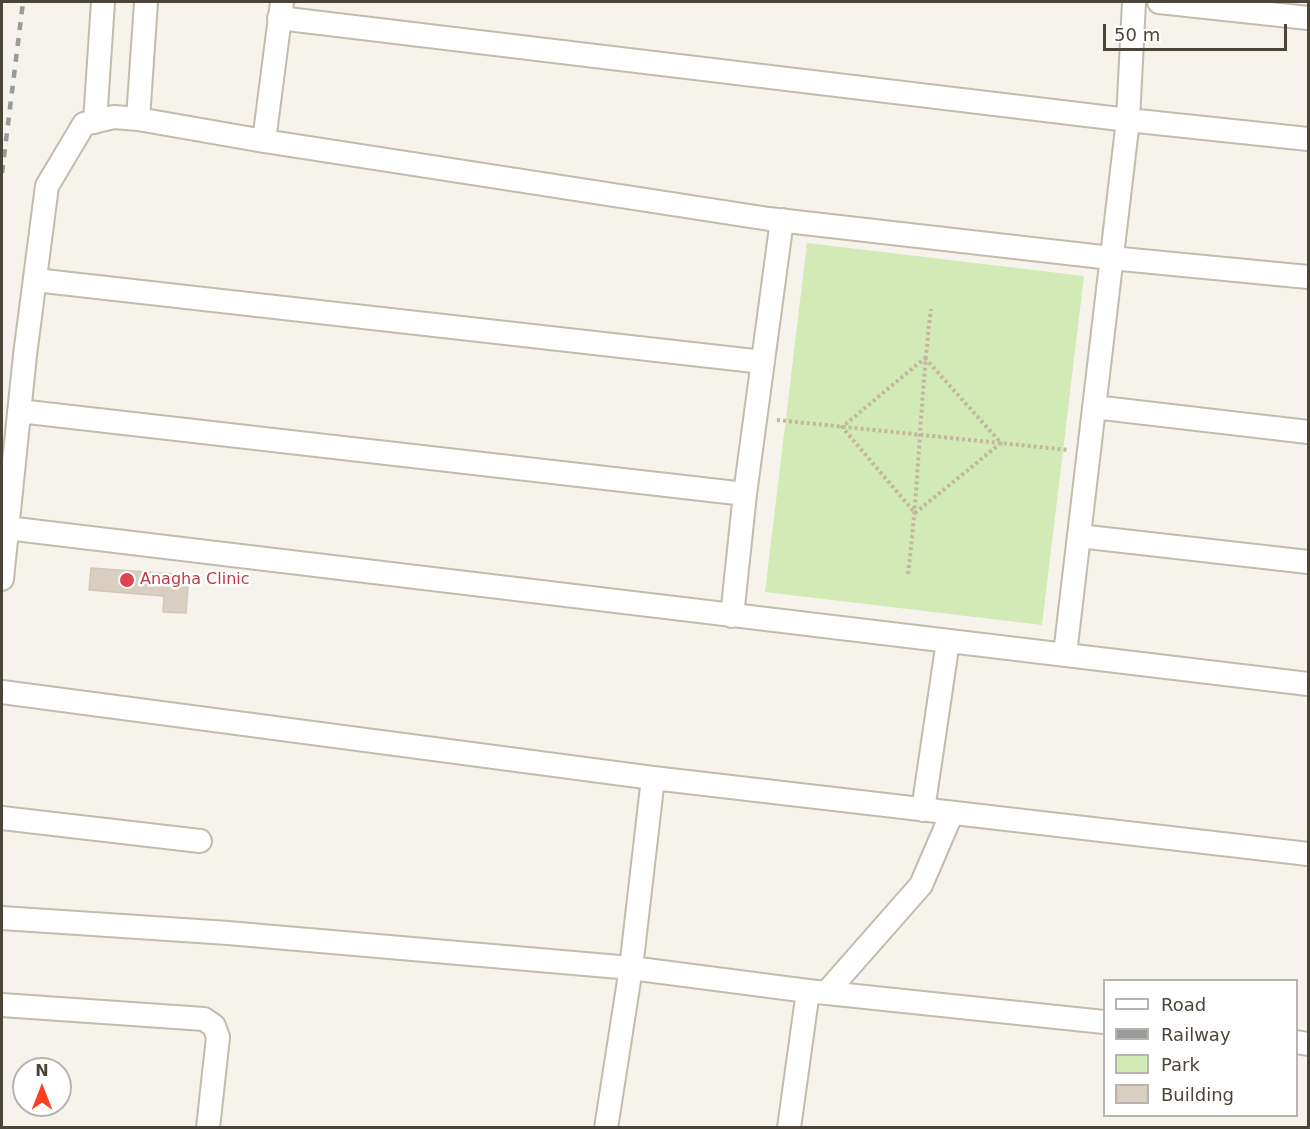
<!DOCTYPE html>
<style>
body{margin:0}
#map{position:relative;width:1310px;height:1129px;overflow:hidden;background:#f6f3ec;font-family:"DejaVu Sans",sans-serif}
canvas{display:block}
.frame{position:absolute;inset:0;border:3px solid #4b4439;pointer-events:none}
.legend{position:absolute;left:1103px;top:979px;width:195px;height:138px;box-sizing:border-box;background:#fff;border:2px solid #b7b4b0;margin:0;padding:8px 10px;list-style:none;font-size:18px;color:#4b4439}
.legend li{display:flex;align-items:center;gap:12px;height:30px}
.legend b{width:30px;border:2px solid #b7b4b0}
.north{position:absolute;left:12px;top:1057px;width:60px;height:60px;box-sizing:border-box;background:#fff;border:2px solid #b7b4b0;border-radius:50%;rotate:0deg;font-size:16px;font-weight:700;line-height:24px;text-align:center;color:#4b4439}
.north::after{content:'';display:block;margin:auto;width:21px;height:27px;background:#fc3f1d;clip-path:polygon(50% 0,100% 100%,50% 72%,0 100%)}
.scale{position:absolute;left:1103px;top:24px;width:184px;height:27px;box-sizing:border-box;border:3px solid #4b4439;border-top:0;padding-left:8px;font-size:18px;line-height:21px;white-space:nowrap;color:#4b4439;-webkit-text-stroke:4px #fff;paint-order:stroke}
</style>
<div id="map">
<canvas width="1310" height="1129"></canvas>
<div class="frame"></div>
<ul class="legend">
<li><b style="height:8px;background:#fff"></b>Road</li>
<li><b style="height:8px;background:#9a9a9a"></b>Railway</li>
<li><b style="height:16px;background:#d2eab5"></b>Park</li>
<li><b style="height:16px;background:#d8cfc1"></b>Building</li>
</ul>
<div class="north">N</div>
<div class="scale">50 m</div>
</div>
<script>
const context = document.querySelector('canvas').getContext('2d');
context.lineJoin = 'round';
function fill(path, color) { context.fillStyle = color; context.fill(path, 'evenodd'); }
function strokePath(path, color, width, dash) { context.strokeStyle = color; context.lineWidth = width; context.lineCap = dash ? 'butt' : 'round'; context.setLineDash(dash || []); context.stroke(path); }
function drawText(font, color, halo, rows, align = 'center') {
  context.font = font + ' "DejaVu Sans",sans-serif'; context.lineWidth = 5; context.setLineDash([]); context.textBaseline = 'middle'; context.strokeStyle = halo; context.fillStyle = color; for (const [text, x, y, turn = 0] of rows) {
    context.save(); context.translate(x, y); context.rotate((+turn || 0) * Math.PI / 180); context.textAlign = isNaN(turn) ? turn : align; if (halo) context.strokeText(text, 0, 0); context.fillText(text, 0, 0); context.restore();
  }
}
fill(new Path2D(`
 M807,243L1084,276L1042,625L765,592Z`), '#d2eab5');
const building = new Path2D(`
 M91,568L189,575L186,613L163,612L164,596L89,590Z`);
fill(building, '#d8cfc1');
strokePath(building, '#d3c7b4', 1.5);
const minor = new Path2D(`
 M1159,2L1308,18
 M279,18L1128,120L1308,139
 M138,119L146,2
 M95,122L103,2
 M264,141L282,2
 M35,280L763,362
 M1094,407L1308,432
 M19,411L745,494
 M7,528L1308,684
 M1079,536L1308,562
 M2,579L25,355L47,186L84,124L114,117L138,119L264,141L769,219L1111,258L1308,277
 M732,616L745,494L782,220
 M1065,654L1128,120L1134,2
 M2,692L653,778L1308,854
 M923,810L948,641
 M2,818L200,841
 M2,918L228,933L631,968L808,991L1104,1022
 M826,993L921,885L952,813
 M2,1005L204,1019L214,1026L218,1037L208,1128
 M1296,1042L1308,1044
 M606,1128L631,968L653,778
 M789,1128L808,991`);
strokePath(minor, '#c2bbae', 26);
strokePath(new Path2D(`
 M925,358L1001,443L915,513L842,427Z
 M777,420L1068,450
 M908,574C919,486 920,397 931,309`), '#c4b79f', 4, [3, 3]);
strokePath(minor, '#fff', 22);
strokePath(new Path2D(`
 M2,173L23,2`), '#9a9a9a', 4.5, [8, 8]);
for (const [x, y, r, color] of [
 [127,580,8,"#e0444e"]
]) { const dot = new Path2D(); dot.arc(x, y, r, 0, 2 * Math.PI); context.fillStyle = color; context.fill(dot); strokePath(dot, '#fff', 2); }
drawText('16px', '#be3a42', '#fff', [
 ["Anagha Clinic",140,580]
], 'left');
</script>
